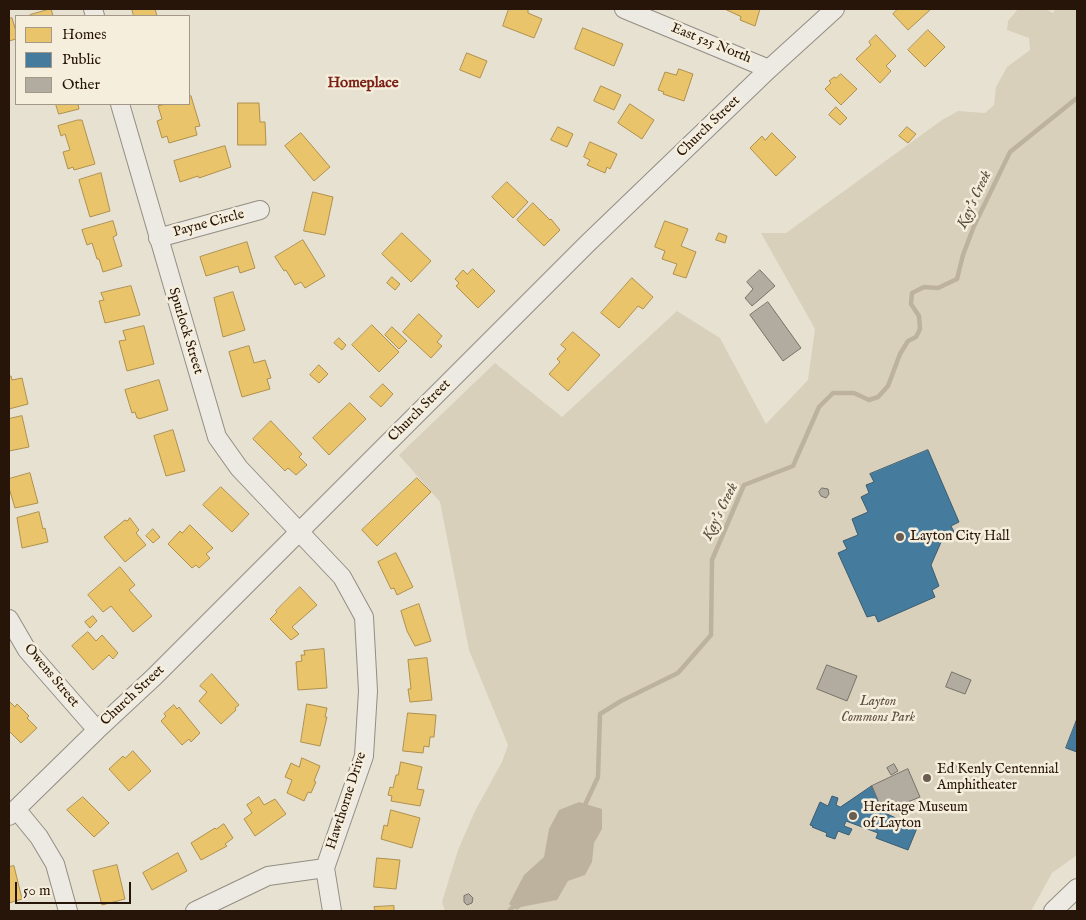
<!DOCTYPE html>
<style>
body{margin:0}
#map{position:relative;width:1086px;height:920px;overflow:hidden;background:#e7e1d2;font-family:"IM FELL English",serif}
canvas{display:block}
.frame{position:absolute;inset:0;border:10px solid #271509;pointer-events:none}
.legend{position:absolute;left:15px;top:15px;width:175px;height:90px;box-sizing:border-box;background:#f5eedd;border:1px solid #a39788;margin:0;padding:6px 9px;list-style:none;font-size:15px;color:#271509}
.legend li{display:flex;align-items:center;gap:10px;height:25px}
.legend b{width:25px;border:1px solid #a39788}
.scale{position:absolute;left:15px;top:882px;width:116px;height:22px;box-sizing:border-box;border:2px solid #271509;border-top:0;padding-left:6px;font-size:15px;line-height:18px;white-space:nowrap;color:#271509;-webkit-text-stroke:4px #f5eedd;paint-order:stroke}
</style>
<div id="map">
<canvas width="1086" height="920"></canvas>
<div class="frame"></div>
<ul class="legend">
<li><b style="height:14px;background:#e9c46a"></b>Homes</li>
<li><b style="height:14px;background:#457b9d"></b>Public</li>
<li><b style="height:14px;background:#b1aba0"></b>Other</li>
</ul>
<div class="scale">50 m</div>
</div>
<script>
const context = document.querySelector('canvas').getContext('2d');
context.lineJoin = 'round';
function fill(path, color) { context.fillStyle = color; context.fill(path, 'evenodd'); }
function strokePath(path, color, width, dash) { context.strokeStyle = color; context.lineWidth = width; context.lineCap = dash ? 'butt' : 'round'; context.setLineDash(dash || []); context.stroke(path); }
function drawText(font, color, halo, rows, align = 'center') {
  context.font = font + ' "IM FELL English",serif'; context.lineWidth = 5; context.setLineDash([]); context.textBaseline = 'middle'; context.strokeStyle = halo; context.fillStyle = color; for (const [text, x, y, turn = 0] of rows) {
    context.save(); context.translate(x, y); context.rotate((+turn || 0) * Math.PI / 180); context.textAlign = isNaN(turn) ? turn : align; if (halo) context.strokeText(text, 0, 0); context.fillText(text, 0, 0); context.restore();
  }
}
fill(new Path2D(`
 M1018,9H1045L1053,13L1056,9H1077V855L1052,873L1031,911H445L442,902L458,850L475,811L502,762L508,745L469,650L440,502L399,455L495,363L562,417L677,311L720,338L766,424L808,380L815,329L761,233H786L942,120L958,111L985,113L994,105L996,87L1007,67L1030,50L1029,38L1007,30L1008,21Z`), '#d9d0bb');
fill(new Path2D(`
 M579,802L602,809V829L594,843L592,862L585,875L568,881L557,900L521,907L517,910L509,904L524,875L544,857L549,829L559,810Z`), '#bdb29e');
const homes = new Path2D(`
 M51,9L53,16H30V15Z
 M132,9H155L157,16H134Z
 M509,9H528V13L542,19L534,38L503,26Z
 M725,9H760L755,26L740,20L741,17Z
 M898,9H931L908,30L893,14Z
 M12,18L16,31V39L9,41V19Z
 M583,28L623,44L614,66L575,49Z
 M928,30L945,47L925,67L908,50Z
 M876,35L896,56L886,66L891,71L880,83L856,59L871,45L869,42Z
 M467,53L487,61L480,78L460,70Z
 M679,69L693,74L684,101L663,94L664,92L658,90L665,72L676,75Z
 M841,74L857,89L841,105L825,89L831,83L829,81L834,77L836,78Z
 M601,86L621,95L614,110L594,101Z
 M191,96L200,126L195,127L197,135L169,143L167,136L162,138L157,121L162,119L158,106L165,104H189V97Z
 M238,103H259L260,122H265L266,145H238Z
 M56,104H78L79,109L59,114Z
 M630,104L654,120L642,139L618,123Z
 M836,107L847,118L840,125L829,115Z
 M78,120H82L95,164L74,170L73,167L68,169L63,152L70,150L65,134L61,136L58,126Z
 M558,127L573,134L567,147L551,140Z
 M907,127L916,134L908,143L899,136Z
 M301,133L330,167L314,181L285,146Z
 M772,133L796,157L776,176L750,148L762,136L765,140Z
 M590,142L617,154L610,169L607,167L605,173L587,165L590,160L584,157Z
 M225,146L231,167L199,178L198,176L180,182L174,161Z
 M101,173L110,211L90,217L79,180Z
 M507,182L528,202L513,218L492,197Z
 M313,192L333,197L325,235L304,231Z
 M533,203L550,220L551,219L560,230L544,246L517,220Z
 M113,221L117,235L113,237L122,266L103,272L99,259H97L92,243L87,245L82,230Z
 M665,221L688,229L681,246L696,252L686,278L673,274L677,264L662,259L665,251L655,247Z
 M402,233L431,261L411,282L382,254Z
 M719,233L727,236L725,243L716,240Z
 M303,240L325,276L305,288L301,282L295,285L286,270L284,271L275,257Z
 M247,242L255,268L240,273L238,266L206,276L200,257Z
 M473,269L495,291L478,308L456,286L459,283L455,279L463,270L467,274Z
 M392,277L400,284L395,290L387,283Z
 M632,278L653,297L643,309L638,306L619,328L601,313Z
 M131,286L140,315L105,323L99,301L104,300L101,293Z
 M233,292L245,330L223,337L214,298Z
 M419,314L442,336L437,342L442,346L431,358L403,332Z
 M372,325L399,352L379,372L352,345Z
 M144,326L154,364L127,371L119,341L126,340L123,331Z
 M392,327L407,341L399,349L385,335Z
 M573,332L600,355L568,391L549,374L560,362L557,359L566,349L561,345Z
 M339,338L346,345L342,350L334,343Z
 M249,346L254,363L265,360L271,378L267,379L270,389L242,397L229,352Z
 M319,365L328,374L319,383L310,375Z
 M9,376H11L12,380L22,378L28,404L9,409Z
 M159,380L168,410L139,419V418H137L135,412L132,413L125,390Z
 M383,384L393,394L381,407L370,397Z
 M350,403L366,419L329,455L313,438Z
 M22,416L29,447L9,451V419Z
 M271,421L302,454L299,457L307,465L296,475L288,468L285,471L253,439Z
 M173,430L185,471L166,476L154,436Z
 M30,473L38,503L15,508L9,488V479Z
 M417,478L431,492L377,546L362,530Z
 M221,487L249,514L232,532L203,505Z
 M39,512L43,529L45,528L48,542L22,548L17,518Z
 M130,518L139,530L136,533L146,545L125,562L104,537L125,520L127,521Z
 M190,525L213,548L206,554L210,558L199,568L196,565L192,568L168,544L180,531L182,533Z
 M153,529L160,537L153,543L146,536Z
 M396,553L413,587L397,595L394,588L391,589L378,562Z
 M120,567L135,585L129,590L152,616L133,632L111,606L103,612L88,595Z
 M300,587L317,605L292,627L299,634L291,640L270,619L277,612L276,611Z
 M419,604L431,641L415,646L407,631L401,611Z
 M93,616L97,621L90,628L85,622Z
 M88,632L96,641L102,635L118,653L113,659L109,655L93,670L72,646Z
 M324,649L327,688L298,690L296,662L302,661L301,655H305L304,651Z
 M427,658L432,700L410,702L408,689H411L408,660Z
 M212,674L239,705L235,708L236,710L221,724L199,701L207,692L200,686Z
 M9,701L15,707L17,704L29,716L27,718L37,728L21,743L9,731Z
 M307,704L327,708L325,717H327L320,746L301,742Z
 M174,705L177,709L179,707L200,733L191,742L189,739L182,745L161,721L166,716L164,714Z
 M408,713L436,715L434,737H430L429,747L424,746L423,753L403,751Z
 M133,751L151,771L129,791L109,769L123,756L125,758Z
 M302,758L320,766L314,781L316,782L311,793L308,792L304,801L287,793L292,780L285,777L291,763L299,767Z
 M401,762L422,767L417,789L424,790L420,806L391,801L392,796L388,795L390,787L393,788L396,775H398Z
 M83,797L109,823L94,837L67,810Z
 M259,797L264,805L275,799L286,814L255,836L244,819L252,813L247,805Z
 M391,810L420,818L412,848L381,839L384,825L387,826Z
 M224,824L233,838L225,844L227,846L201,860L191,843L215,828L216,829Z
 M178,853L187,871L152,890L143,873Z
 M377,858L400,860L396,889L374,887Z
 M117,865L125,899L102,905L93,871Z
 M14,866L22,899L9,903V867Z
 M394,906V911H375L374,907Z`);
fill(homes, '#e9c46a');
strokePath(homes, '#af904d', 1);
const public = new Path2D(`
 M928,450L959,522L951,526L955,534L942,540L931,565L939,586L932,590L935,597L878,622L875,615L867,617L838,553L847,549L843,541L858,535L852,519L868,512L861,497L869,493L866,485L874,482L870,474Z
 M1077,719V752L1066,748Z
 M872,786L883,812L917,828L908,850L876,838L878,833L846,821L844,826L852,829L849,835L838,831L835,839L826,836L827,833L812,827L813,826L810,825L820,802L828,806L832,796L838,798L836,805L840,807Z`);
fill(public, '#457b9d');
strokePath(public, '#3c5c71', 1);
strokePath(new Path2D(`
 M584,807L598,777L600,714L621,701L678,673L711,635L712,560L744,485L793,466L819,407L833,393H854L869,400L878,397L888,386L900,354L908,341L916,337L920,329L919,316L911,304L912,293L924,287L938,288L957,279L963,255L974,226L1010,152L1077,98
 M509,911L517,903`), '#bdb29e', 4.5);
const building = new Path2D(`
 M760,270L775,286L752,306L745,298L753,289L747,282Z
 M768,302L801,348L783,361L750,315Z
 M822,488L828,489L829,494L826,498L821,496L819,492Z
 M827,665L857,676L847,701L817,689Z
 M952,672L971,680L965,694L946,687Z
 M955,763L959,771L951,774L948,766Z
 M894,764L898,771L891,775L887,768Z
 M908,769L920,797L883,812L872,786Z
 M469,894L473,898L472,903L467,905L464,902V896Z`);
fill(building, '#b1aba0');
strokePath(building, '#787269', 1);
const minor = new Path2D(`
 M93,9L95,16
 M624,9L769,69
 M120,104L217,437L239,468L342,577L364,617L368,691L364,756L325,868L332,911
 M158,238L260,210
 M9,619L27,650L97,730
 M16,809L39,837L55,864L68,911
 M9,816L97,730L154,677L588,243L769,69L835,9
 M195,911L268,876L325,868
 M1053,911L1077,888`);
strokePath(minor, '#938d83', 20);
strokePath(minor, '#eceae2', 18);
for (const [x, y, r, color] of [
 [900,537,5,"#6a5c4f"],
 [927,778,5,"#6a5c4f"],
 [853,816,5,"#6a5c4f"]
]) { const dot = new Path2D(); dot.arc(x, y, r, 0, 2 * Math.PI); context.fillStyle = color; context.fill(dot); strokePath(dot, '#f5eedd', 2); }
drawText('14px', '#271509', '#f5eedd', [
 ["East 525 North",711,44,22],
 ["Church Street",709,127,-44],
 ["Payne Circle",209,224,-15],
 ["Spurlock Street",185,331,73],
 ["Church Street",420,411,-45],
 ["Owens Street",51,676,50],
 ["Church Street",133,696,-43],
 ["Hawthorne Drive",347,801,-72]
]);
drawText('14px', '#271509', '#f5eedd', [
 ["Layton City Hall",910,537],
 ["Ed Kenly Centennial",937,770],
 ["Amphitheater",937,786],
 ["Heritage Museum",863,808],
 ["of Layton",863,824]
], 'left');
drawText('italic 14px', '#615241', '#f5eedd', [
 ["Layton",878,702],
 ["Commons Park",878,718]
]);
drawText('bold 15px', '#7a1f14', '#f5eedd', [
 ["Homeplace",363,84]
]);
drawText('italic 15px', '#5c4c3c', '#f5eedd', [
 ["Kay's Creek",975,200,-65],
 ["Kay's Creek",721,512,-64]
]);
</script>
